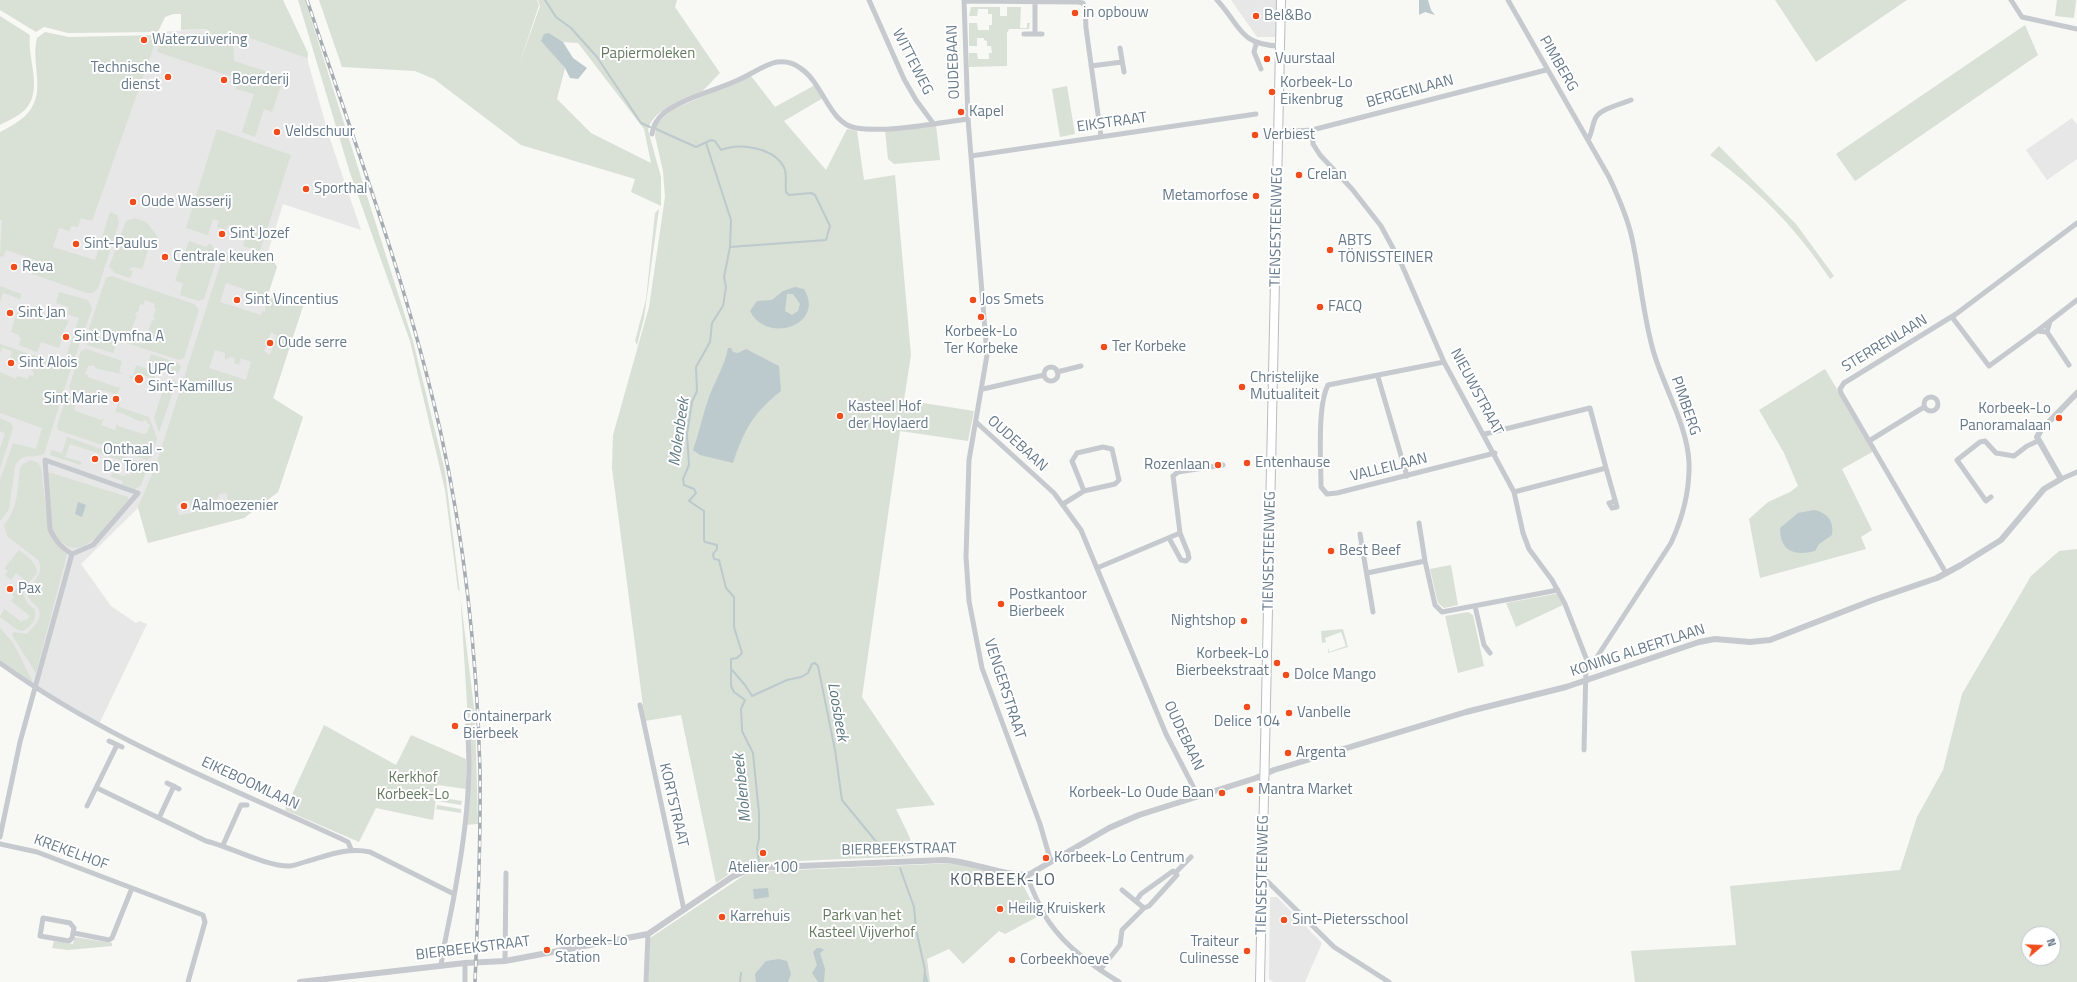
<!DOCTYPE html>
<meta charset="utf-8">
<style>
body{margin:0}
#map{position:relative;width:2077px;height:982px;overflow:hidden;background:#f8f8f5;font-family:"Titillium Web",sans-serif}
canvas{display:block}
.north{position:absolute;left:2021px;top:926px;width:40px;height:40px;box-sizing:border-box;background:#fff;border:1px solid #c1c9d0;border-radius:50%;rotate:71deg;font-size:11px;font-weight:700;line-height:16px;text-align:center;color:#657989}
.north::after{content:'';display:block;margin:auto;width:14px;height:18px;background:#f14d1c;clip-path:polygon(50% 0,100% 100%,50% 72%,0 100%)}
</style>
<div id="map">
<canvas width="2077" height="982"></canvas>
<div class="north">N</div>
</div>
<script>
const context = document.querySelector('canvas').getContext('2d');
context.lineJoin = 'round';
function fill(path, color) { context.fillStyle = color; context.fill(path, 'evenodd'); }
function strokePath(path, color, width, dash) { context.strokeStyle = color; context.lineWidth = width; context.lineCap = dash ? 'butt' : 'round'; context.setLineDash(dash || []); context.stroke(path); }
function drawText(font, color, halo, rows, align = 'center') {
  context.font = font + ' "Titillium Web",sans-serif'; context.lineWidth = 4; context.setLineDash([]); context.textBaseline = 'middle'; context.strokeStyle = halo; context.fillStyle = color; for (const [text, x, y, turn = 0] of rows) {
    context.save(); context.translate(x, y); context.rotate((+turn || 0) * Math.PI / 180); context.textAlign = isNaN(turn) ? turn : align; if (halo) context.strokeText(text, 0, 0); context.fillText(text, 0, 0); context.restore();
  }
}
fill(new Path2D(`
 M1231,0H1281L1280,37H1257Z
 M241,27L308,53V62L329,136L361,230L283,204L268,252L277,267L268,294L303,306L273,399L303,417L278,492L244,518L148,543L138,508L81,564L111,606L136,623L139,621L147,624L99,724L31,683L0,660V220L112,164L158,32Z
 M2072,118L2077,125V159L2047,180L2026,150Z
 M1270,897H1277L1322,943L1305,982H1273L1269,979Z`), '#e6e7e6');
fill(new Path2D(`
 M0,0H283L308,53L307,58L233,32L234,61L284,77L272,112L264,109L255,137L242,132L254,94L236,89L239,79L157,52L162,36L209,33L208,29L181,30V14H173L165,17L158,32L68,33L44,27L36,32L0,10Z
 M298,0H305L413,341L445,471L475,716L478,824L465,825L470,753L460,590H458L445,490L410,341L350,173Z
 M319,0H537L539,5L519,65L540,6L538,0H677L675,7L720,73C713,79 707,88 700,93C682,106 655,105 648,130L661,177V206L631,192L635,179L521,145L434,79L415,71L342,67ZM549,33L563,42L578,43L644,129L651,163L591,133L557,99L565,68L541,40Z
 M1775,0H1907L1816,62Z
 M2057,0H2076L2074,18L2055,16Z
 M971,7H1000V16H1007V7H1021L1020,28H1027V23H1030L1029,29H1009L1007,33V66L969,67V53H977L978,59H989V53H992L991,46H987V41L984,40V38H977V46H969V23H977L978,30H989V25H992V14H988V9H978L977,16H969Z
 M0,16L30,35C27,57 42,87 28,106C22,115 9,120 0,125Z
 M2025,25L2038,55L1855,181L1836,154Z
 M45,32L69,37L158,35L92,221L81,218L78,227L71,226L70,231L59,228L53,247L95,260L110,212L117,215L119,223L98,288L93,293H87L32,274L36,260L6,250L3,257L0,256L2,220H0V132C8,128 17,123 24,117C49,94 30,66 37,38Z
 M751,76L775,107L815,85L823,98L784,121L826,170L847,129L857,131L864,180L895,175L911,355L904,400L974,411L968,441L900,431L862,697L935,805L896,809L910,838L911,856L752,863L738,868L716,883L681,715L645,721L612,468L613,435L649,307L665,197L663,171L655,136L656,125L671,110Z
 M1067,86L1075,134L1060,137L1052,89Z
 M936,125L940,160L894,164L888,159L885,130Z
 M217,129L291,155L260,251L243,246L249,228L242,226L239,235L234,233L233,226L228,225L226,230L217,227L219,221L213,219L208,235L186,228Z
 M1719,146L1796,224L1834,276L1830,279C1797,229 1759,190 1710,155Z
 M659,209L644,318L637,345L635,341L646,299L655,213Z
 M135,218L146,222L158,237L157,240L154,239L151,241L142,269L134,267L130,268L129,270L133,271L130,278L115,273L109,267L126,221Z
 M189,241L206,247L210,243L217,252V258L204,299L199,301L180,295L183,283L175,281Z
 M268,252L277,267L268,294L303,306L273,398L303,417L278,492L244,518L148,543L138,507L156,465L224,253H237L258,260ZM226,283L267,297L265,312L262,311L261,315L220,302ZM271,332L277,335L270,355L264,351ZM215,350L225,353V360L230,357L235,358L234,363L239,365L241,358L251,362L246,380L209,368ZM227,493L229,509L222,511L221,507L219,508L217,498L219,497V494ZM189,500L192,513L179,515L176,505Z
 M111,276L194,304L199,310L184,358L179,360L93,332L89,328L106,278ZM145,300L155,304L154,308L156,309L153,318H155L154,321L152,320L144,344L143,342L128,338L137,315H135L136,312H138L140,304L143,305Z
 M0,286L21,294L20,299L3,293L0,302Z
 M59,292L88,300L92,309L74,360L71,362L65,360L79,318L67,314L69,307L56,303Z
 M19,305L56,318L69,321L60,338L62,339L59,348L41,342L37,352L19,345L21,338L19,337V335L11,332Z
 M90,334L116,343L113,353L87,345L85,341L87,335Z
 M0,344L71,368L44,454C32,460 24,450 15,466L9,509L0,521V480L13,443L36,449L42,428L0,413V372L16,379L17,376L28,379L29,375L33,376L34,372L31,370L32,366L13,360L12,363L9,362L12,351L2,348L0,354Z
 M86,349L122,361L119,372L122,373L121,374L95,368V366L92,365L91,366H88L85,374L88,375V377L116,387H120L116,397H114L115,394L103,390L99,399L71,390L69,387L81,351Z
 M151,354L178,363L181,367L178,373L174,374L148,365Z
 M136,365L156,372L154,379L138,373L136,379L129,378L130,375L133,377Z
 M1825,369L1874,451L1842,469L1872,530L1861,537L1866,549L1760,578L1749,519L1768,502L1790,492L1798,486L1784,453L1759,410Z
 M175,380L176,383L159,432L154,418L165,383Z
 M69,397L77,400L74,409L76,411L101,420L104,418L101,425L115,430L117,423L118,426L143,434L147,433L150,424L147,423V421L144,420L143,422C132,419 125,413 115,412L119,402L120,403L119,407L149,417L157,438L152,457L147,460L58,430L57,426L66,398Z
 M0,418L11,423L13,428L0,469V449L5,433L0,431Z
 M67,437L145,464L147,469L141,485L135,489L122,485L123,481L111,477L112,473L125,476L126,474L130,475L131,472L127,470L129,463L70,444L65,457L82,462L80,465L50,455L51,450L62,453Z
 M31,460L38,463L41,468L48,528L53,541L67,554L36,673L12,635L14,632L27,634C33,627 44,619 38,608C35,604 30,601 28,596C29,582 46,575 38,560L7,536L4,525C18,509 18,488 20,468L23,464Z
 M48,472L128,497L130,501C116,516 86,561 64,544C58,540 55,535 52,527Z
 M2077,549V982H1635L1631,951L1736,945L1730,886L1900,870L1917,817L1943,770L1962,694L2031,576L2059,551ZM2029,934H2053V958H2029Z
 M19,550C59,580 18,575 25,598C26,603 31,606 35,610C37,619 31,627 22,631L16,629L0,617L4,609L22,622L24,619L26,621L30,616L11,601L14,597L12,595L24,579L16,573L11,580L5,575L8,571L5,569L6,566Z
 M1451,565L1458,605L1444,608L1438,603L1430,569Z
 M1555,594H1557L1563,605L1516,627L1506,603Z
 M1468,612L1473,615L1484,666L1458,673L1445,616Z
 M0,628L13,643L32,680L31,682L0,660Z
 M1343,629L1348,647L1328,653V647L1329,652L1346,646L1341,632L1325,638L1326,642L1322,643L1321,631Z
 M324,725L396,765L411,735L466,759V789L438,785L433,820L376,808L359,842L285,810Z
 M438,797L462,801L461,805L437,801Z
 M437,805L461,809V813L436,809Z
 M956,863L1016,879L1023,885L1039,916L1005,934L999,931L963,964L949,949L927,959L930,982H648L650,938L749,872Z
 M74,937L112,943V946L68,950L52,948L54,941L73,944Z`), '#d9e0d6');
fill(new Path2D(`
 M1419,0H1428L1431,10L1435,15L1425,12L1419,15Z
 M549,33L563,42L573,58L587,68L578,79L570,78L565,68L541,41L544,34Z
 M795,287L804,289C826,325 767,345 750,311L757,301L772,300L783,291ZM787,294H793L800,304L798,311L792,315L785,311Z
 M728,348H731L733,352L738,353L746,349L779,366L781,391C753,413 744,430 733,463L700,455L693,450C699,434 702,417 708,400C714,382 725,366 728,348Z
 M78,502L86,505L82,517L75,514Z
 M1814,510C1828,513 1834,521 1832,535L1819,544L1815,551C1795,556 1780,552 1780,528L1798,513Z
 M768,888L769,897L754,899L753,889Z
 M817,948H821L824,950L820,953L825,969L824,982H818L812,973L817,965L813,952Z
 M779,959L787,961L791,974L788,982H756L755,974L766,961Z`), '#bcc9cd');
strokePath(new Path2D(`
 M545,0L556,17L571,28L597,57L641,123L650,127
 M656,129L696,147L711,140L715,141L721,150C740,142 777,148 785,170C787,178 785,184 786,192L789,195L811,193L815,195L830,226L826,240L730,247L724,277L726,287L723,306L712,323L710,342L696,367L697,391L692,402L687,434L689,465L683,479L684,485L694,489L696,493L689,501L704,511V540L705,542L717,545V549L713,554L714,559L719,560L726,588L734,597V627L742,653L737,658L731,659V686L734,692L745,700L741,709L742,731L753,753L759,813V839L757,848L759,862
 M706,143L731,220L730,247
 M732,670L745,685L752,696L787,680L801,677L808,673L812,664L815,663L818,666L835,750L842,800L888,856
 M900,868L914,907L916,929L925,970L924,982
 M925,973L927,982
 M740,982L741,973`), '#bcc9cd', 2);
const primary = new Path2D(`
 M1260,982L1281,0`);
strokePath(primary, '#b9bdc1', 10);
strokePath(new Path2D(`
 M869,0L904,79L916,100L933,123
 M964,0L968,119L987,355L969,460L966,557L969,601L982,668L1040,824L1051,862
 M1217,0C1241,26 1239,45 1280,46
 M1508,0L1609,177C1618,196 1626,214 1631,234C1640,272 1642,311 1653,350C1663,386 1687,424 1689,462C1690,491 1683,517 1671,543L1595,660L1588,663
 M2011,0L2022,17L2077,29
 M964,1L1078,2L1083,3L1085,8L1086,28L1101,136
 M1035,1V34
 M1024,34H1042
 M1256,44L1254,52L1261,69
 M1120,48L1124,72
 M1091,66L1122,62
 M1312,130L1313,144L1320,155L1352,189L1381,226L1401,263L1444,362L1514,492L1523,533L1529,549L1552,580L1565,604L1588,663L1586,667L1584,750
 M1279,132L1312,130L1546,70
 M652,134C653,125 657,119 664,113C681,99 717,90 738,80C750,75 765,64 777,62C785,61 794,63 800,68C823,82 829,124 856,128C886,133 937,123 968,119
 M1588,140C1592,133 1592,126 1595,119C1599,109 1621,104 1631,100
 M971,156L1256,114
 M1952,317L1989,366L2037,331
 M2050,321L2047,332L2037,331L2077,300
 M2047,332L2069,365
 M1444,362L1328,385C1317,406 1321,461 1321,487L1327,494L1337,493L1495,453
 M1044 374a7 7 0 1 1 14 0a7 7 0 1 1-14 0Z
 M1057,372L1081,366
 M1378,377L1407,476
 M983,389L1044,375
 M1924 404a7 7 0 1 1 14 0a7 7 0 1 1-14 0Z
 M976,422L1054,493L1081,530L1166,734L1198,796
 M1485,434L1590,408L1606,468L1514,492
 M1869,441L1924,407
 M45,460L138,493L93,545L72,554C61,547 55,541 50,529Z
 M1606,468L1617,507L1612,508L1609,503L1615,501
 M2061,479L2077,472
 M1991,497L1986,501L1957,460L1980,442L1985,441L1996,453L2014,456L2027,446L2038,441
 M1063,504L1084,491L1115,484L1119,480L1112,449L1103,447L1077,453L1072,461L1084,491
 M1419,523L1425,561L1435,605L1442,612L1558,590
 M1360,534L1373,612
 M1169,538L1181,560L1186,561L1189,558L1188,553L1180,533L1173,476L1178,472L1223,465
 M1097,568L1180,533
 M1367,573L1425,561
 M1946,573L1841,393L1840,389L1844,383L1956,314L2077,223
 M1475,606L1484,645L1490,653
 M0,663C106,740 230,787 348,842L351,849
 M640,705L684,910
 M109,741L122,747
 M167,783L179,789
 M97,788L206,841C231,847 267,867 290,866C296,865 302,863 308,861C329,855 348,847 370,852L454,894
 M87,806L117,745
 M159,818L174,786
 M0,837L20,742L72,554
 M0,844L37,852L203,915L205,922L188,982
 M223,845L241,805H247
 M1175,873L1191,857
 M1026,875C1033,890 1039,908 1049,922C1067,948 1093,966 1119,982
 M1263,877L1334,947L1389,982
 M1122,890L1144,908
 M43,918L70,923L74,928L72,938L69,941L40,936Z
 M74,933L109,940L112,938L132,888
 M505,961L506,873
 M441,966C444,942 450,919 454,896C464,842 473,781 467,726
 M1100,970L1120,945L1122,930L1144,908L1149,906L1177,875L1173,871L1141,894L1136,901
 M465,982V963
 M646,982L648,934`), '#c6cace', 5);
strokePath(new Path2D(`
 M300,982L465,963L505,961L648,934L732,877L752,868L945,860C970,861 1009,878 1030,874L1109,828L1139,815L1256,778L1274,770L1466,712L1566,687L1699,642L1715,639L1750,642L1770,640L1873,600L1937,578L1961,565L2001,540L2044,489L2061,479L2037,437L2041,430L2077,393`), '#c6cace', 6);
strokePath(primary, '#fff', 8);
const rail = new Path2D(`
 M307,0C355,144 408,286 441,434C465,544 477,658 480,770C481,841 478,911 475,982`);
strokePath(rail, '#a4abb1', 3.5);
strokePath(rail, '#fff', 2, [6]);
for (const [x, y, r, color] of [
 [1075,13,4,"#f14d1c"],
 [1256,16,4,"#f14d1c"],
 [144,40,4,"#f14d1c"],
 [1267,59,4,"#f14d1c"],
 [168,77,4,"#f14d1c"],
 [224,80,4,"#f14d1c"],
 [1272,92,4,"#f14d1c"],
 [961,112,4,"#f14d1c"],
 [277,132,4,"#f14d1c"],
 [1255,135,4,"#f14d1c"],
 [1299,175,4,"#f14d1c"],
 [306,189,4,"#f14d1c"],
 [1256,196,4,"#f14d1c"],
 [133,202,4,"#f14d1c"],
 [222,234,4,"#f14d1c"],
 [76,244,4,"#f14d1c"],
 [1330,250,4,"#f14d1c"],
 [165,257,4,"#f14d1c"],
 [14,267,4,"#f14d1c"],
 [237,300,4,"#f14d1c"],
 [973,300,4,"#f14d1c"],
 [1320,307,4,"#f14d1c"],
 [10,313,4,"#f14d1c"],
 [981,317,4,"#f14d1c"],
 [66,337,4,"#f14d1c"],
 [270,343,4,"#f14d1c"],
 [1104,347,4,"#f14d1c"],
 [11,363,4,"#f14d1c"],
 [139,379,5,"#f14d1c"],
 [1242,387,4,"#f14d1c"],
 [116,399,4,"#f14d1c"],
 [840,416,4,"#f14d1c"],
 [2059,418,4,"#f14d1c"],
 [95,459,4,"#f14d1c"],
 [1247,463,4,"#f14d1c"],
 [1218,465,4,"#f14d1c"],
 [184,506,4,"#f14d1c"],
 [1331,551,4,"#f14d1c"],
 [10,589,4,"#f14d1c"],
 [1001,604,4,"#f14d1c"],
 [1244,621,4,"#f14d1c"],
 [1277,663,4,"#f14d1c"],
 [1286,675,4,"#f14d1c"],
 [1247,707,4,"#f14d1c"],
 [1289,713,4,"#f14d1c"],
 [455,726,4,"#f14d1c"],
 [1288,753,4,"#f14d1c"],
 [1250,790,4,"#f14d1c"],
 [1222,793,4,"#f14d1c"],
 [763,853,4,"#f14d1c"],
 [1046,858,4,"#f14d1c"],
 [1000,909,4,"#f14d1c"],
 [722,917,4,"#f14d1c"],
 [1284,920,4,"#f14d1c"],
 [547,950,4,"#f14d1c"],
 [1247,951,4,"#f14d1c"],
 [1012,960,4,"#f14d1c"]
]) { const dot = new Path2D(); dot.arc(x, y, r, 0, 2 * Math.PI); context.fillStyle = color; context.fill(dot); strokePath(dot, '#fff', 1.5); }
drawText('15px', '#657989', '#fff', [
 ["in opbouw",1083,13],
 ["Bel&Bo",1264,16],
 ["Waterzuivering",152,40],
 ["Vuurstaal",1275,59],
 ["Technische",160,68,"right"],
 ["dienst",160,85,"right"],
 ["Boerderij",232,80],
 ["Korbeek-Lo",1280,83],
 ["Eikenbrug",1280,100],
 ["Kapel",969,112],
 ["Veldschuur",285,132],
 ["Verbiest",1263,135],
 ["Crelan",1307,175],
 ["Sporthal",314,189],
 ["Metamorfose",1248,196,"right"],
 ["Oude Wasserij",141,202],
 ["Sint Jozef",230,234],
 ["ABTS",1338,241],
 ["TÖNISSTEINER",1338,258],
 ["Sint-Paulus",84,244],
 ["Centrale keuken",173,257],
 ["Reva",22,267],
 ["Sint Vincentius",245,300],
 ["Jos Smets",981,300],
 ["FACQ",1328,307],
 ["Sint Jan",18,313],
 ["Korbeek-Lo",981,332,"center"],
 ["Ter Korbeke",981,349,"center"],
 ["Sint Dymfna A",74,337],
 ["Oude serre",278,343],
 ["Ter Korbeke",1112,347],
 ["Sint Alois",19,363],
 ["UPC",148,370],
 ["Sint-Kamillus",148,387],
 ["Christelijke",1250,378],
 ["Mutualiteit",1250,395],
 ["Sint Marie",108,399,"right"],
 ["Kasteel Hof",848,407],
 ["der Hoylaerd",848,424],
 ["Korbeek-Lo",2051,409,"right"],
 ["Panoramalaan",2051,426,"right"],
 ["Onthaal -",103,450],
 ["De Toren",103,467],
 ["Entenhause",1255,463],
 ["Rozenlaan",1210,465,"right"],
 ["Aalmoezenier",192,506],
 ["Best Beef",1339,551],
 ["Pax",18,589],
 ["Postkantoor",1009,595],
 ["Bierbeek",1009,612],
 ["Nightshop",1236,621,"right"],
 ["Korbeek-Lo",1269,654,"right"],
 ["Bierbeekstraat",1269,671,"right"],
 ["Dolce Mango",1294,675],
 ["Vanbelle",1297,713],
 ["Containerpark",463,717],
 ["Bierbeek",463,734],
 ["Delice 104",1247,722,"center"],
 ["Argenta",1296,753],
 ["Mantra Market",1258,790],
 ["Korbeek-Lo Oude Baan",1214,793,"right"],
 ["Korbeek-Lo Centrum",1054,858],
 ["Atelier 100",763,868,"center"],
 ["Heilig Kruiskerk",1008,909],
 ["Karrehuis",730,917],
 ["Sint-Pietersschool",1292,920],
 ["Korbeek-Lo",555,941],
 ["Station",555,958],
 ["Traiteur",1239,942,"right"],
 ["Culinesse",1239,959,"right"],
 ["Corbeekhoeve",1020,960]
], 'left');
drawText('15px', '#667a60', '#fff', [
 ["Papiermoleken",648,54],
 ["Kerkhof",413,778],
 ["Korbeek-Lo",413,795],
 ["Park van het",862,916],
 ["Kasteel Vijverhof",862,933]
]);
drawText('15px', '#657989', '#fff', [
 ["WITTEWEG",912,62,63],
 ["OUDEBAAN",954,62,-92],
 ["PIMBERG",1558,64,60],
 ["BERGENLAAN",1410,92,-15],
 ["EIKSTRAAT",1112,123,-8],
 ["TIENSESTEENWEG",1277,227,-89],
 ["STERRENLAAN",1885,344,-31],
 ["NIEUWSTRAAT",1476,392,62],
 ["PIMBERG",1685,406,71],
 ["OUDEBAAN",1017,444,42],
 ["VALLEILAAN",1389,468,-14],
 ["TIENSESTEENWEG",1270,551,-89],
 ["KONING ALBERTLAAN",1638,651,-18],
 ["VENGERSTRAAT",1004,689,72],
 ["OUDEBAAN",1183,736,65],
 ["EIKEBOOMLAAN",250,784,25],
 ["KORTSTRAAT",673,805,77],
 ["BIERBEEKSTRAAT",899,850,-1],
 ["KREKELHOF",71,853,20],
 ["TIENSESTEENWEG",1263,875,-89],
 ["BIERBEEKSTRAAT",473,949,-7]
]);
drawText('italic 16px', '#607b84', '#fff', [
 ["Molenbeek",680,432,-82],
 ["Loosbeek",837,712,80],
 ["Molenbeek",743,788,-96]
]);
context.letterSpacing = '1px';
drawText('17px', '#53626d', '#fff', [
 ["KORBEEK-LO",1003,881]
]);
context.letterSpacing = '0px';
</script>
